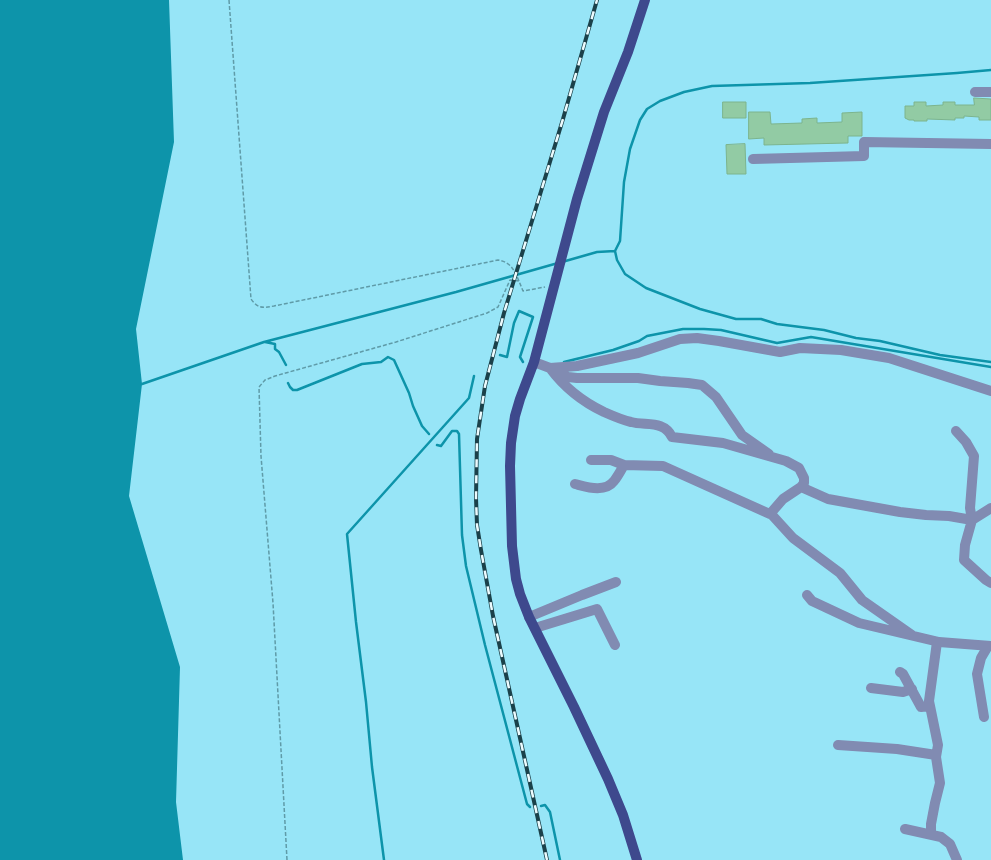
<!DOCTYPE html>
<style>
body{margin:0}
canvas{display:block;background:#97e5f7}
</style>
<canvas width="991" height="860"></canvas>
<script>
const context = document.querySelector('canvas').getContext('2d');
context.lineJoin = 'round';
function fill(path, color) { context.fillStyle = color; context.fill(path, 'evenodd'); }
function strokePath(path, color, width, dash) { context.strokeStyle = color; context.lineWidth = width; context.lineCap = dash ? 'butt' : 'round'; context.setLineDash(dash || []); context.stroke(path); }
fill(new Path2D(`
 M0,0H169L174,142L136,329L142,384L129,496L180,667L176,802L183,860H0Z`), '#0d94aa');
strokePath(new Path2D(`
 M615,251L620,241L624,182L630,149L640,120L647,109L660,101L684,92L712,86L810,83L957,73L991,70
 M562,262L597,252L615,251L617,260L625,274L646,288L700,309L736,319H761L777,324L824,330L856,338L880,341L940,355L991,362
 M265,342L275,344V349L279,352L286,365
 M500,355L507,357L514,323L519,311L533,317L520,357L523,362
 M564,362L613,350L639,341L647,336L683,329H704L721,330L777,343L811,337L991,367
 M288,383L290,387L293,390H297L362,364L381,362L388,357L394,360L409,393L413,406L422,426L429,434
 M142,384L264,342L456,292L558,263
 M437,445L441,446L452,431H457L459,434L462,535L466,566L485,645L527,804L530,807
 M541,806L545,805L550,812L560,860
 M384,860L372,767L366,702L356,622L347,534L469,398L474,376`), '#0d94aa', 2.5);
const building = new Path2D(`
 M974,98L991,99V120H979V117L964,116V118H955V120L927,119V121H914V120H909L905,118V106H914V102H926V106L943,105V102H955V105H974Z
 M723,102H746V118H723Z
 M749,112H770L771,124L802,123V119L817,118V123L842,122V113L862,112V136H848V143L764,145V138L749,139Z
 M745,144L746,174H727L726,145Z`);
fill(building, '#92cba4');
strokePath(building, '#7cb48d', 1);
strokePath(new Path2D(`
 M229,0L251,299C258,309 263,308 274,306L498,260C511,262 514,270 519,281
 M287,860L273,603L261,456L259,387L265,380L275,376L396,342L487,313L498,307L510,280L519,281L523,291L545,287`), '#5f9ba8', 1.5, [4, 2]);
strokePath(new Path2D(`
 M975,92H991
 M753,159L864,156V142L991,144
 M534,362L550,368L577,366L638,353L680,339L697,338L719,341L780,352L800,348L841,350L889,358L991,391
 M550,368C564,387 583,402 604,412C613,416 622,420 631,422C646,426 664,420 672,437L723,443L786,461L799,468L804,478V483L801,487
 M551,369L568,377L577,378H638L660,381L688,383L702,385L716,397L742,435L769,454
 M591,460H611L624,465L663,466L772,515L793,538L840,573L862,600L912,635
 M575,484C587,487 605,493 614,481C618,476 621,470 624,465
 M991,508L972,520L965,545L964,560L986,580L991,583
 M770,514L783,499L801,487L828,499L900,512L926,515L949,516L972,520L970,508L974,456L966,442L956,431
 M807,595L812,601L859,623L939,642L991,646
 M529,617L582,595L616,582
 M535,628L597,609L615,645
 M900,672L903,674L921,707L930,706
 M871,688L903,692L912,689
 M984,717L977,674L981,658L988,646
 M838,745L897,749L936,755
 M905,829L941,837L950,844L957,860
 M931,835V824L935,803L940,783L936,757L938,745L929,701L937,642`), '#818bb2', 10);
strokePath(new Path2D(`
 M637,860L623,815L608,779L574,707L529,617L520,594L516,579L512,546L510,466L511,443L515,416L520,399L534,362L577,199L604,112L628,52L645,0`), '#3e498d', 10);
const rail = new Path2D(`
 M547,860L493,616L481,550L477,525L476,498L477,439L485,386L504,313L563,119L597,0`);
strokePath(rail, '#1b414a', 4);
strokePath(rail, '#ecfbfe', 2.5, [8]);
</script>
